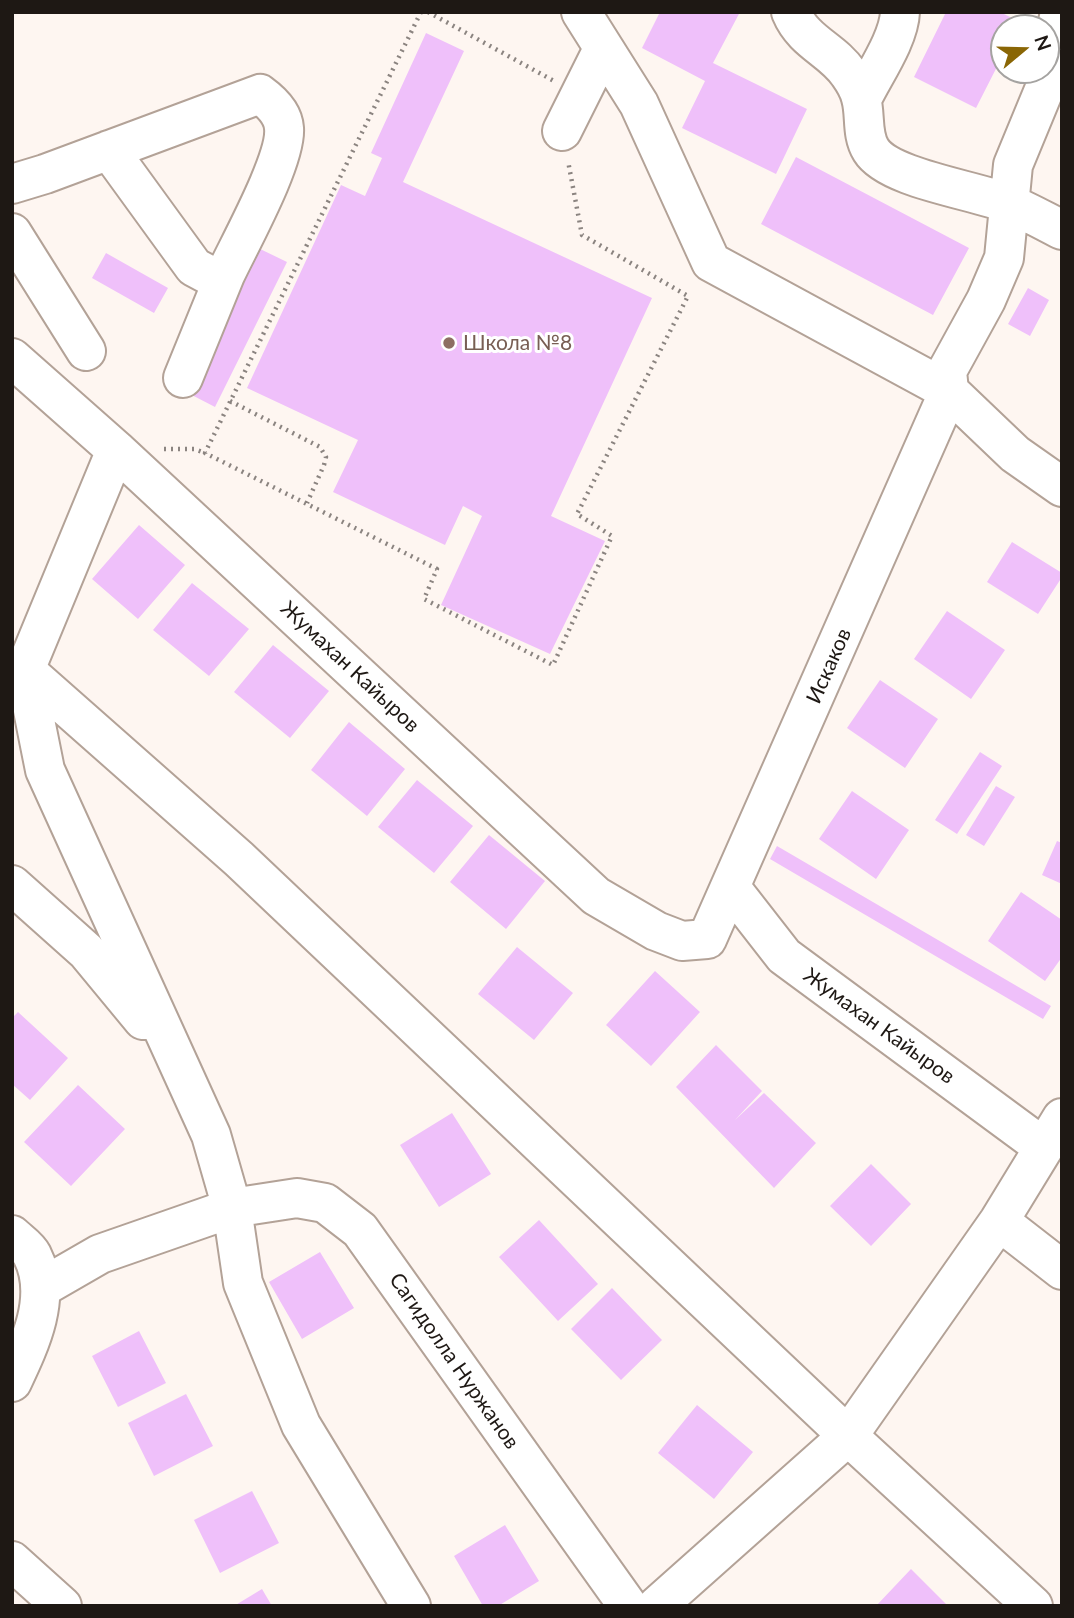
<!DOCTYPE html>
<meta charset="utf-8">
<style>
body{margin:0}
#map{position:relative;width:1074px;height:1618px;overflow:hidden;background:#fef6f1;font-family:Lato,sans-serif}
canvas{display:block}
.frame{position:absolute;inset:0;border:14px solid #1e1814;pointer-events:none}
.north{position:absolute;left:990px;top:14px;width:70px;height:70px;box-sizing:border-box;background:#fff;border:2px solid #a5a3a1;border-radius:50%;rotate:71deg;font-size:19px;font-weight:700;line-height:28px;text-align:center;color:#1e1814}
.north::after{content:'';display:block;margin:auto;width:24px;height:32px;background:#8a6605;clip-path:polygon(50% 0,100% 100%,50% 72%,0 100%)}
</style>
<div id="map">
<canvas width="1074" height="1618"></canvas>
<div class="frame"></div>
<div class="north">N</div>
</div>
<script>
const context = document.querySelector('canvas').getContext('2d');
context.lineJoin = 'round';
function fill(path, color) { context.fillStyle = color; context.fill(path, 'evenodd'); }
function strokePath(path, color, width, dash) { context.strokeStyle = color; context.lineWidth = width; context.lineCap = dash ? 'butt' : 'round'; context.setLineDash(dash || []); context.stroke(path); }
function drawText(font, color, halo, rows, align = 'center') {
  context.font = font + ' Lato,sans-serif'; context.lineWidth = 6; context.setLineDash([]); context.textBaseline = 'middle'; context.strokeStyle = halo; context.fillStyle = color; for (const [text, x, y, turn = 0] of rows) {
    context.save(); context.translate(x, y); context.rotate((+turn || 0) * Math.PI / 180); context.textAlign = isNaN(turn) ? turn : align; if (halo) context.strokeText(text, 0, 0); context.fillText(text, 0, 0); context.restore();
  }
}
fill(new Path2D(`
 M660,12H740L713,63L807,109L776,174L682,128L705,81L642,48Z
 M946,12H1000L1020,22L1017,28H1004V53L976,108L914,77Z
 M426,33L464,51L403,182L652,298L551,516L605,541L550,654L441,605L482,516L463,506L445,545L333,492L358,440L247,388L341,185L365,196L382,158L371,153Z
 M796,157L969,248L933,315L761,224Z
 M256,247L287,262L215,407L186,392Z
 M106,253L168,288L154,313L92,278Z
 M1028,288L1049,300L1030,336L1008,324Z
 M139,525L185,565L138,619L92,579Z
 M1012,542L1062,573V577L1038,614L987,582Z
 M192,583L249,629L209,676L153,630Z
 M947,611L1005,650L971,699L914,659Z
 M273,645L329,691L290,738L234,692Z
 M880,680L938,719L905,768L847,728Z
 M349,722L405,769L367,816L311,770Z
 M980,752L1002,766L957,834L935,820Z
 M417,780L473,826L434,873L378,827Z
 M996,786L1015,797L984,846L966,835Z
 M852,791L909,830L876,879L819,839Z
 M489,835L545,881L506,929L450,882Z
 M1057,841L1062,843V884L1042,875Z
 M777,846L1051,1006L1043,1019L770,859Z
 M1021,892L1062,920V957L1045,981L988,941Z
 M517,947L573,993L534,1040L478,994Z
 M655,971L700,1012L651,1066L606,1025Z
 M18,1012L68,1058L30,1100L12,1084V1018Z
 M716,1045L762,1091L735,1120L764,1093L816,1143L774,1188L676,1087Z
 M78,1085L125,1129L71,1186L24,1142Z
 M452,1113L491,1174L439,1207L400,1145Z
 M871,1164L911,1204L871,1246L830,1206Z
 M539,1220L598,1284L558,1321L499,1257Z
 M320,1252L354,1308L302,1339L269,1282Z
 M612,1288L662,1340L621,1380L571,1329Z
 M139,1331L166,1383L118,1407L92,1356Z
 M186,1394L213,1446L154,1476L128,1423Z
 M697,1405L753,1452L714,1499L658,1453Z
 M252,1491L279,1543L220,1573L194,1520Z
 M505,1525L539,1581L498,1606H483L454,1556Z
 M911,1569L948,1606H876Z
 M262,1589L272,1606H234Z`), '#efc0fa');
const minor = new Path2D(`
 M581,12L639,104L711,262L949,391L1015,454L1062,487
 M791,12C804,43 832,49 849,74C854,81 859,89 861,98C866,115 861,134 871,150C889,179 976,190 1009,204C1027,211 1044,221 1062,230
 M862,99C874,74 899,39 900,12
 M562,131L603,49
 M12,184L45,174L260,94C271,102 283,114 284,128C287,159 240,243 225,275H209L194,267L109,150
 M12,233L86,351
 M12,358L116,450L596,896L656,931L682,941L707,939L949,391L947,371L986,300L1004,258L1013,165L1044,90L1060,12
 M183,378L225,275
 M116,450L25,670L45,770L211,1135L232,1208L243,1283L301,1425L411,1606
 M25,670L239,859L848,1436L1033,1606
 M12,885L86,951L143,1020
 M731,888L784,956L1043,1147
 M999,1221L1062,1270
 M12,1235C18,1241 28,1247 32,1255C53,1296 30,1344 12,1382
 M41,1288L100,1254L232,1208L297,1198L325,1203L360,1230L628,1606
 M12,1561L62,1606
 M657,1606L848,1436L999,1221L1062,1118`);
strokePath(minor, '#b3a297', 42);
strokePath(new Path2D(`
 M421,12L205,453L437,569L424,599L553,665L612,536L577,514L688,296L582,235L568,161
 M428,12L554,81
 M230,401L320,447L326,457L324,465L307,503
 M164,449H194L205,453`), '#8b8480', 4.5, [2, 5]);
strokePath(minor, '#fff', 38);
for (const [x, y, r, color] of [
 [449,343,7,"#8d6e63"]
]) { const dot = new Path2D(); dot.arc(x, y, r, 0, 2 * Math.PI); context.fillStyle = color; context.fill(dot); strokePath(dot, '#fff', 2.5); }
drawText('21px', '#785e54', '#fff', [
 ["Школа №8",463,343]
], 'left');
drawText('21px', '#1e1814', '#fff', [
 ["Искаков",829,666,-66],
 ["Жумахан Кайыров",350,667,43],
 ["Жумахан Кайыров",879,1026,36],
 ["Сагидолла Нуржанов",454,1361,55]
]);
</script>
